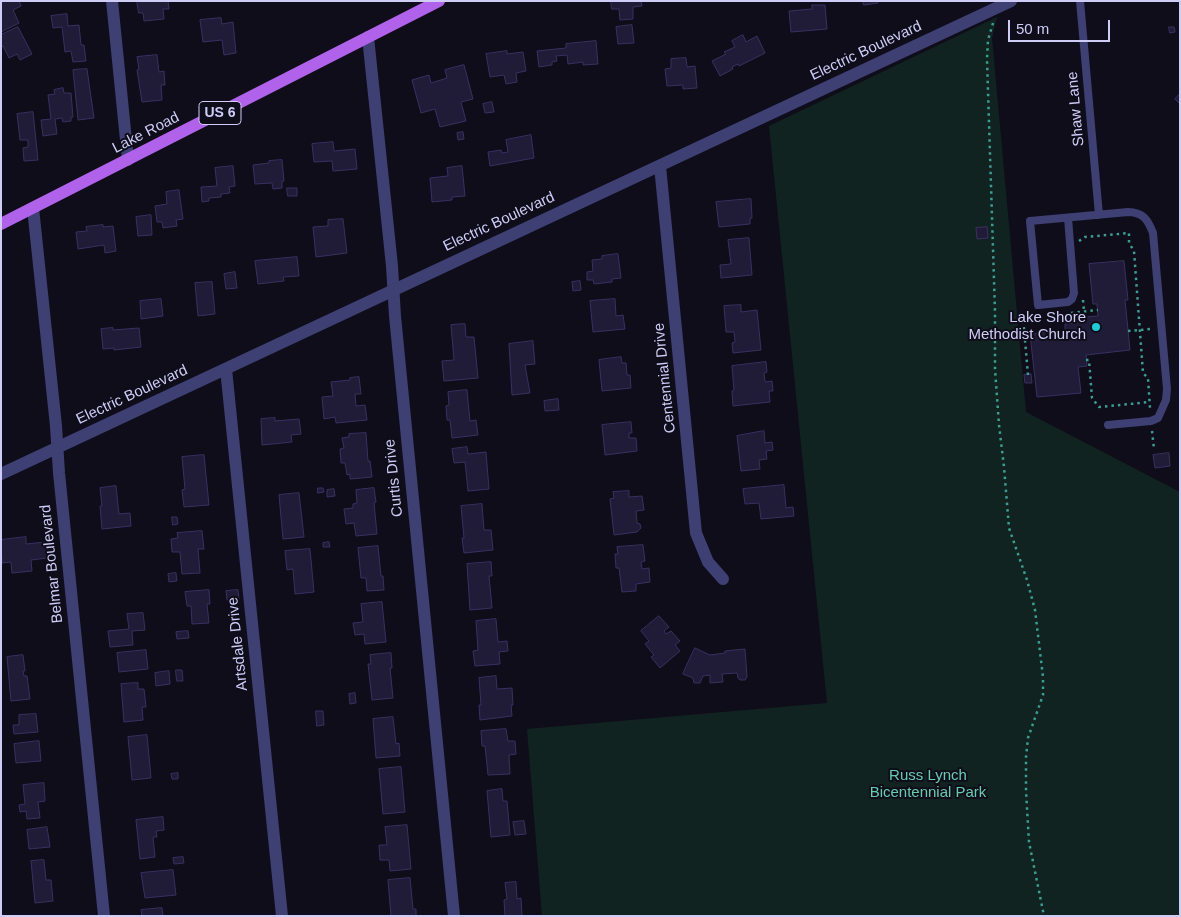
<!DOCTYPE html>
<style>
body{margin:0}
#map{position:relative;width:1181px;height:917px;overflow:hidden;background:#0f0d1a;font-family:Helvetica,sans-serif}
canvas{display:block}
.frame{position:absolute;inset:0;border:2px solid #cfcdf8;pointer-events:none}
.scale{position:absolute;left:1008px;top:20px;width:102px;height:22px;box-sizing:border-box;border:2px solid #cfcdf8;border-top:0;padding-left:6px;font-size:15px;line-height:18px;white-space:nowrap;color:#cfcdf8;-webkit-text-stroke:4px #0f0d1a;paint-order:stroke}
</style>
<div id="map">
<canvas width="1181" height="917"></canvas>
<div class="frame"></div>
<div class="scale">50 m</div>
</div>
<script>
const context = document.querySelector('canvas').getContext('2d');
context.lineJoin = 'round';
function fill(path, color) { context.fillStyle = color; context.fill(path, 'evenodd'); }
function strokePath(path, color, width, dash) { context.strokeStyle = color; context.lineWidth = width; context.lineCap = dash ? 'butt' : 'round'; context.setLineDash(dash || []); context.stroke(path); }
function drawText(font, color, halo, rows, align = 'center') {
  context.font = font + ' Helvetica,sans-serif'; context.lineWidth = 4; context.setLineDash([]); context.textBaseline = 'middle'; context.strokeStyle = halo; context.fillStyle = color; for (const [text, x, y, turn = 0] of rows) {
    context.save(); context.translate(x, y); context.rotate((+turn || 0) * Math.PI / 180); context.textAlign = isNaN(turn) ? turn : align; if (halo) context.strokeText(text, 0, 0); context.fillText(text, 0, 0); context.restore();
  }
}
fill(new Path2D(`
 M997,17L992,38L1026,412L1180,492V916H542L527,729L827,703L769,126Z`), '#112321');
const building = new Path2D(`
 M1,1H19L21,6L13,10L19,23L1,32Z
 M137,1H168L169,9H163L164,19L144,21L143,13H139Z
 M611,1H641L642,6L633,7V19L620,20L619,9H612Z
 M863,1H878V3L864,5Z
 M812,5H825L827,29L791,32L789,11L812,9Z
 M67,14L68,26L79,25L81,45H84L86,61L73,62L71,51L65,52L62,27L53,28L51,16Z
 M221,18L222,24L233,22L236,53L224,55L222,40L203,42L200,20Z
 M632,25L634,43L618,44L616,27Z
 M18,27L32,54L20,60L17,54L9,58L3,46L1,47V35Z
 M1169,27H1174L1175,32L1170,33Z
 M743,35L746,42L757,36L765,53L739,66L738,64L732,67L733,69L720,76L712,61L726,54L724,52L735,47L732,41Z
 M596,41L598,64L583,65V62L568,64L567,55L556,56L557,61L552,62V65L539,67L537,51L566,48V44Z
 M507,51V54L523,52L526,71L516,73L517,82L506,84L504,75L490,77L486,54Z
 M157,55L159,72L164,71L165,85H161L162,100L142,102L137,70L139,69L137,57Z
 M686,58L687,67L695,66L697,88L683,89V85L667,86L665,69L671,68V59Z
 M464,65L473,99L461,102L466,121L440,127L435,109L421,113L412,80L429,75L431,83L447,78L445,70Z
 M87,69L94,118L78,120L73,70Z
 M63,88L64,93H71L73,117H71V121L63,122L62,118L55,119L57,134L43,136L41,120L51,119L48,95L55,94L54,90Z
 M1180,94V104L1175,99Z
 M492,102L494,112L485,113L483,104Z
 M33,112L38,160L24,161L23,148L28,147V140H20L17,114Z
 M463,132L464,139L458,140L457,133Z
 M531,135L534,158L490,166L488,152L501,150L502,153L508,152L506,140Z
 M333,142L334,151L355,149L357,169L333,171L332,161L314,162L312,144Z
 M282,160L284,181H282V188L273,189L272,183L255,184L253,165L269,163V161Z
 M233,166L235,186L229,187L230,193L221,194V197L209,198V201L202,202L201,187L217,186L215,168Z
 M462,166L465,196L452,197V200L432,202L430,178L448,176L447,168Z
 M287,188H297V196H288Z
 M179,190L183,219L176,220L177,226L163,228L162,222H157L155,206L167,204L166,192Z
 M751,199L752,218H750V224L719,227L716,202Z
 M151,215L152,235L138,236L136,217Z
 M343,219L347,253L316,257L313,227L328,226V220Z
 M103,225V227L113,226L116,251L105,253L104,245L78,249L76,232L87,231L86,227Z
 M987,227L988,238L977,239L976,228Z
 M749,238L752,275L721,278L720,265L731,264L728,240Z
 M618,254L621,278L612,279V282L594,284L593,280H587V272L593,271L592,260L602,259V256Z
 M297,257L299,276L283,277L284,281L258,284L255,261Z
 M1124,261L1128,300H1125L1130,350L1086,355L1087,366L1078,367L1081,393L1037,397L1030,334L1065,330V324L1073,323L1072,318L1098,316L1097,304H1093L1089,264Z
 M235,272L237,288L226,289L224,274Z
 M580,281L581,290L573,291L572,282Z
 M212,282L215,314L198,316L195,283Z
 M161,299L163,316L141,319L140,301Z
 M615,299L616,316L623,315L625,329L593,332L590,301Z
 M741,305V312L757,310L761,350L733,353L732,343L735,342L734,332H726L724,306Z
 M465,324L466,337H474L478,378L444,381L442,361L454,360L451,325Z
 M113,328V330L139,328L141,347L114,350V348L103,349L101,329Z
 M533,341L535,364L525,365L530,393L512,395L509,344Z
 M621,357L622,363H626L627,375H630L631,388L602,391L599,360Z
 M766,362L767,372L764,373L765,382L772,381L773,391H769L770,402L733,406L732,391L734,390L732,366Z
 M1031,374L1032,383H1025L1024,375Z
 M359,377L361,394H355L356,406L365,405L367,420L336,423L335,417L324,419L322,397L333,396L331,382L350,380V378Z
 M467,390L470,421L476,420L478,435L452,438L450,420H447L446,406L449,405L448,392Z
 M558,399L559,410L545,411L544,401Z
 M275,418V421L299,419L301,434L291,435L292,442L262,445L261,419Z
 M631,422L632,433H629V438H636L637,451L605,455L602,425Z
 M764,431L765,443L772,442L773,450L766,451L767,459L759,460L760,469L741,471L737,436Z
 M366,433L368,461H370L372,477L350,479V474L347,475L345,463H341L340,449L344,448L342,438L349,437V434Z
 M467,447L468,454L486,452L489,489L468,491L465,462L454,463L452,449Z
 M1169,453L1170,466L1155,468L1153,455Z
 M204,455L209,505L184,507L182,490L185,489L182,457Z
 M784,485L786,508L793,507L794,516L761,519L759,503L745,504L743,489Z
 M116,486L119,514L130,513L131,526L102,529L100,506H102L100,488Z
 M318,488H323L324,492L318,493Z
 M374,488L376,502L374,503L377,534L356,536L354,523L346,524L344,509L353,508V504L357,503L356,490Z
 M334,489L335,496L327,497V490Z
 M629,491V497L642,496L644,510L636,511L637,523L640,524L641,528L637,532L614,535L610,499L614,498L613,492Z
 M299,493L304,537L283,539L279,495Z
 M482,504L484,530H491L493,550L464,553L462,538H464L461,506Z
 M172,517H177L178,524L173,525Z
 M202,531L204,549H198L200,573L182,574L180,552H172L171,539L178,538L177,533Z
 M26,537V544L45,542L47,558L31,560L32,571L12,573L11,562L2,563L1,540Z
 M329,542L330,547H323V543Z
 M643,545L645,561L641,562L642,569L649,568L650,582L636,584V591L622,592L619,568H616L615,554H618L617,547Z
 M378,546L381,576H383L384,590L367,591L366,578H361L358,548Z
 M310,549L314,592L295,594L293,569L287,570L285,551Z
 M491,562L492,576H489L492,608L470,610L467,564Z
 M176,573L177,581L169,582L168,574Z
 M209,590L210,604H207L209,623L192,624L191,606H187L185,592Z
 M238,590L239,599L227,600L226,591Z
 M382,602L386,642L365,644L364,634L355,635L353,623L363,622L361,604Z
 M143,613L145,630L132,631L133,645L110,647L108,631L129,629L127,614Z
 M659,616L669,627L664,631L666,634L671,631L680,641L675,645L680,651L660,668L651,657L654,655L645,644L649,641L641,631Z
 M496,619L498,642L507,641L508,651L499,652L500,664L475,666L473,651L478,650L476,621Z
 M188,631L189,638L177,639L176,632Z
 M695,648L710,655L725,653V651L745,649L747,677L745,680H740L738,678L737,673L722,674L723,682L710,683V675L703,676L700,683H694L693,678L683,674Z
 M146,650L148,669L119,672L117,653Z
 M391,653L392,668H390L393,698L372,700L368,664H371L370,655Z
 M23,655L25,671H23L24,676H27L30,699L11,701L7,657Z
 M176,670H182L183,681H177Z
 M169,671L170,684L156,686L155,673Z
 M496,676L497,689L512,688L513,705H511L512,716L480,720L479,705H481L479,678Z
 M138,683V689H144L146,707H142L143,720L124,722L121,684Z
 M355,693L356,703L350,704L349,694Z
 M316,711H323L324,725L317,726Z
 M36,714L38,732L14,734L13,725H19V715Z
 M393,717L396,744L399,743L400,756L376,758L373,719Z
 M506,729L508,741H515L516,754L509,755L510,774L488,775L485,746H482L481,731Z
 M147,735L151,778L132,780L128,737Z
 M39,741L41,761L16,763L14,744Z
 M401,767L405,812L383,814L379,769Z
 M178,773V779H172L171,774Z
 M44,783L45,801L38,802L40,818L27,819L26,811L20,812L19,805L25,804L23,785Z
 M502,789L503,801H507L510,835L491,837L487,791Z
 M163,817L164,830L156,831L157,837H153L155,857L140,859L136,820Z
 M524,821L526,834L515,835L513,822Z
 M407,825L411,869L390,871L389,860H380L379,845H387L385,827Z
 M47,827L50,847L29,849L27,830Z
 M183,857L184,863L174,864L173,858Z
 M44,860L46,880H51L53,901L35,903L31,861Z
 M173,870L176,895L145,898L141,873Z
 M410,878L413,909H416V916H391L388,880Z
 M516,882L517,899L521,898L522,916H505L504,900L507,899L505,883Z
 M162,908L163,916H142L141,910Z`);
fill(building, '#201c38');
strokePath(building, '#383161', 1);
strokePath(new Path2D(`
 M993,23L988,40L987,59L995,312V369L999,425L1004,467L1009,528L1027,580L1035,610L1043,677V695L1028,738L1026,757V791L1029,842L1044,916
 M1079,241L1085,237L1129,233V243L1134,251L1143,373L1148,378L1150,408
 M1083,300L1084,311
 M1071,313L1098,310
 M1128,331L1151,329
 M1086,360H1089L1092,398L1099,407L1150,402
 M1028,375L1023,317L1035,316
 M1152,431L1154,449`), '#3b9e93', 2.5, [2.5, 4]);
strokePath(new Path2D(`
 M1080,1L1099,215
 M1068,218L1074,293L1072,299L1068,302L1038,305L1030,221L1128,212C1143,212 1148,220 1153,233L1167,389L1166,400L1158,418L1151,421L1108,425`), '#3e3f73', 8);
strokePath(new Path2D(`
 M112,1L128,160
 M368,37L392,266L395,316L454,916
 M660,166L696,533L708,562L723,579
 M33,208L56,426L59,473L104,916
 M226,369L282,916`), '#3e3f73', 12);
strokePath(new Path2D(`
 M1,474L1011,1`), '#3e3f73', 12);
strokePath(new Path2D(`
 M1,224L439,1`), '#b062ea', 12);
for (const [x, y, r, color] of [
 [1096,327,5,"#1cccd5"]
]) { const dot = new Path2D(); dot.arc(x, y, r, 0, 2 * Math.PI); context.fillStyle = color; context.fill(dot); strokePath(dot, '#0f0d1a', 2); }
for (const [x, y, w] of [
 [220,113,42]
]) { const box = new Path2D(); box.roundRect(x - w / 2, y - 11.5, w, 23, 4); context.fillStyle = '#0f0d1a'; context.fill(box); strokePath(box, '#cfcdf8', 1); }
drawText('bold 14px', '#cfcdf8', null, [
 ["US 6",220,113]
]);
drawText('15px', '#cfcdf8', '#0f0d1a', [
 ["Electric Boulevard",866,51,-25],
 ["Shaw Lane",1076,109,-95],
 ["Lake Road",146,133,-27],
 ["Electric Boulevard",499,222,-25],
 ["Centennial Drive",665,378,-96],
 ["Electric Boulevard",132,395,-25],
 ["Curtis Drive",394,478,-96],
 ["Belmar Boulevard",52,564,-96],
 ["Artsdale Drive",238,644,-96]
]);
drawText('15px', '#cfcdf8', '#0f0d1a', [
 ["Lake Shore",1086,318],
 ["Methodist Church",1086,335]
], 'right');
drawText('15px', '#63cdae', '#0f0d1a', [
 ["Russ Lynch",928,776],
 ["Bicentennial Park",928,793]
]);
</script>
